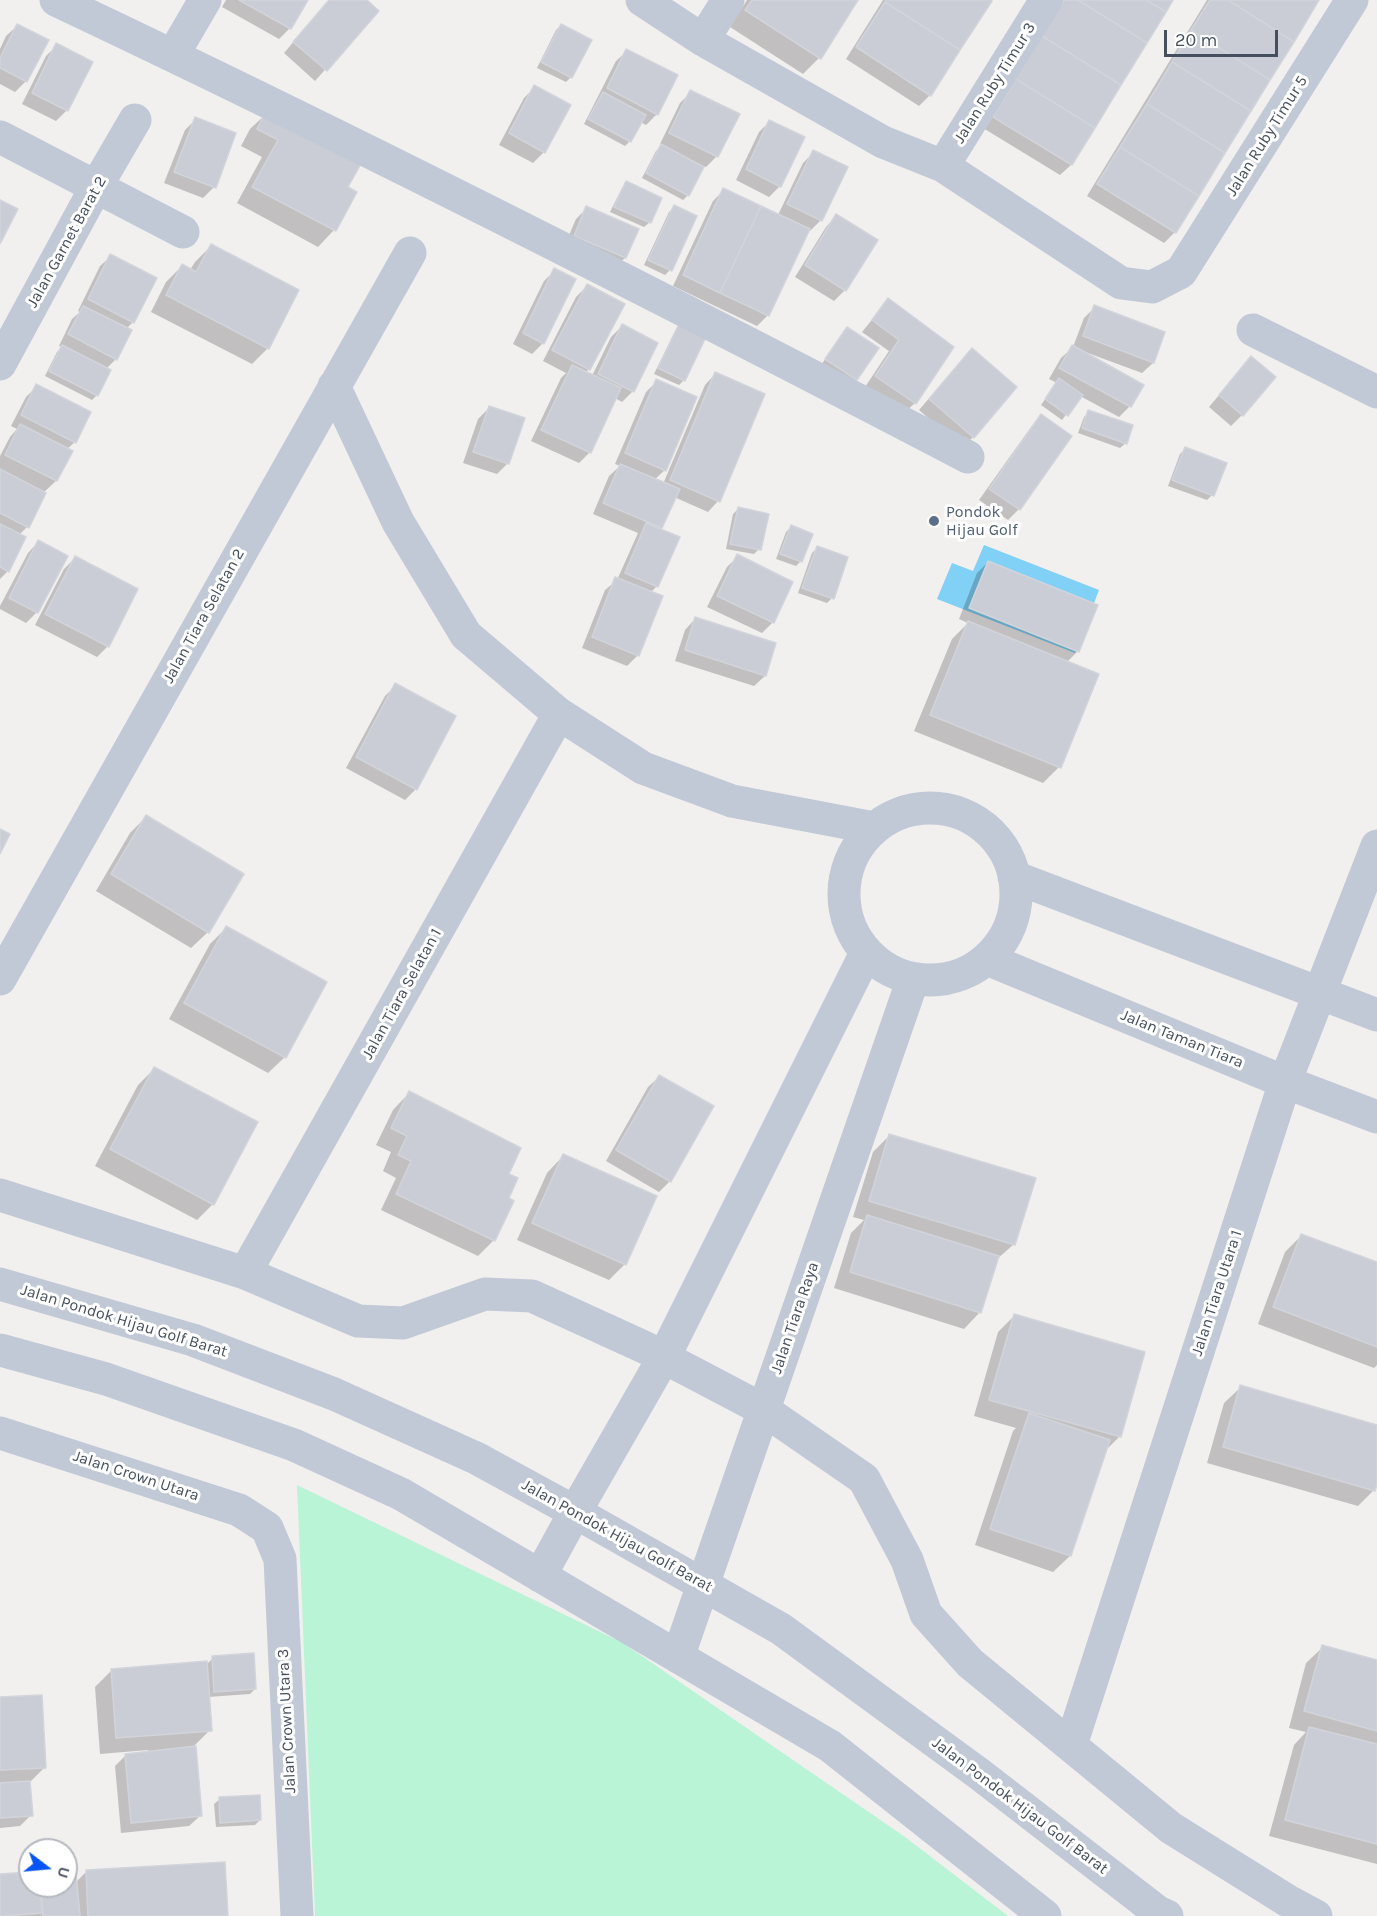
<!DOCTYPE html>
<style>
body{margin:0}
#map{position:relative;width:1377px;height:1916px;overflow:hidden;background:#f2efef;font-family:Karla,sans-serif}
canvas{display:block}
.north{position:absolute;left:18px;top:1838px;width:60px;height:60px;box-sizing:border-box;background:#fff;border:2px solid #b5b9bf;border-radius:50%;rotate:106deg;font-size:16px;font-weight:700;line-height:24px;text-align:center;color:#45505f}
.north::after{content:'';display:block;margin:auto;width:21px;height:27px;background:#0654f5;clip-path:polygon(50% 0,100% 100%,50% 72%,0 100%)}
.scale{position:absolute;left:1164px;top:30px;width:114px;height:27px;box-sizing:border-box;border:3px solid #45505f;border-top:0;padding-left:8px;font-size:18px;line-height:21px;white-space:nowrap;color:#45505f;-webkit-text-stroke:4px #fff;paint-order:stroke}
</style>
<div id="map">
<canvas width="1377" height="1916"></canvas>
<div class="north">U</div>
<div class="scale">20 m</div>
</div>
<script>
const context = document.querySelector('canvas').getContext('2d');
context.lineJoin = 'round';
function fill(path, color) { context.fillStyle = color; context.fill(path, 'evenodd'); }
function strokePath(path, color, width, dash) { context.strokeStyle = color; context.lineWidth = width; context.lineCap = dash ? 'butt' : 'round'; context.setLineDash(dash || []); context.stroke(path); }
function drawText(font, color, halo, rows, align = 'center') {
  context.font = font + ' Karla,sans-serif'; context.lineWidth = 6; context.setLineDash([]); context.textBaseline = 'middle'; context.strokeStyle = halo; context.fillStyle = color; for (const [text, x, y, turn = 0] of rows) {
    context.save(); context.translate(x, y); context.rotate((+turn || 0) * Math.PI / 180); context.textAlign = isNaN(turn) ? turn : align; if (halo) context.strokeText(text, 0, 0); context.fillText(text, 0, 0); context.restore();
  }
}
fill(new Path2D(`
 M297,1485L623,1643L905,1837L1008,1916H315Z`), '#b9f4d6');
fill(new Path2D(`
 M984,545L1099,590L1075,653L937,599L952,563L973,571Z`), '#81d0f5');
fill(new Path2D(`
 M226,0H306L290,28L279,39L222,7Z
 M329,0H365L377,11L315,81L284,53Z
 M747,0H856L819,58L803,74L730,27Z
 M883,0H991L930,95L919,106L846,59Z
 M1061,0H1172L1071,165L1060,175L983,128Z
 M1207,0H1318L1175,232L1164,243L1087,196Z
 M561,25L571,77L566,82L537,68L556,30Z
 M17,26L26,81L15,92L0,84V49L6,36Z
 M57,45L67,110L56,121L22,104L46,56Z
 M627,51L657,114L646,125L640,122L630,141L625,146L584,124L616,61Z
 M535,87L544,152L533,163L499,145L524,98Z
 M691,92L738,115L717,156L706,167L703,166L688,195L683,200L642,178L656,151L662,145L660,144L680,103Z
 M267,113L346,188L355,192L334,230L318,247L237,203L262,157L241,146L250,129Z
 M196,119L214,187L203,198L164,183L185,130Z
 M769,122L780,186L769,197L736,180L759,132Z
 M814,152L821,220L810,231L808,230L768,315L757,326L673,286L713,201L724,190L778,215L803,163Z
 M627,183L650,222L644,227L610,212L622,188Z
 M674,207L670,270L665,275L644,265L669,212Z
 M587,208L637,230L625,258L614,268L564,247L576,219Z
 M836,216L845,290L834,301L795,277L826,227Z
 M211,246L268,348L252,364L151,312L166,282L182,266L190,270L195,262Z
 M111,256L133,322L126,329L116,359L106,369L97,395L92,400L45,376L57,352L62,347L59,346L72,319L80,312L78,311L100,266Z
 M555,270L543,343L532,354L513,344L544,281Z
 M587,286L589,369L585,373L592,376L611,337L622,326L633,391L622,402L615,398L590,452L579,463L531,441L561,378L566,373L543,361L576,297Z
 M888,300L952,347L915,403L904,413L865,387L889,351L862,332Z
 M1095,307L1163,333L1153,363L1142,373L1085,352L1084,354L1130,406L1119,417L1080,396L1062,420L1041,405L1057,383L1049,379L1061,358L1073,347L1084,318Z
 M680,326L684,380L679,385L654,374L675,331Z
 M847,329L856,379L851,384L821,365Z
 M961,361L973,437L962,448L919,410Z
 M1241,369L1242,415L1231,426L1209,407Z
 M715,374L718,501L708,512L674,497L659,530L657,586L650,593L638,655L627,666L582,648L605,590L617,580L638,533L593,514L609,476L620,466L615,464L646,392L657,381L665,470L654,480L663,484L705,385Z
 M37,386L75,442L67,449L71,451L56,481L43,493L27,527L19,535L8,571L0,579V456L10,437L17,429L11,426L26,397Z
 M489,408L508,463L497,474L463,463L478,419Z
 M1089,412L1126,443L1120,448L1078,433L1084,417Z
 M1041,416L1070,436L1018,510L1008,520L979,500L1031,427Z
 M1185,449L1212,495L1207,500L1168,486L1180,454Z
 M738,509L759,549L754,554L726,549L733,514Z
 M791,527L801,561L796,566L776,559L786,532Z
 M38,542L37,612L26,623L0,609V606L28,553Z
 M817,548L832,598L827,603L798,593L812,553Z
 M738,556L773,622L762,633L707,607L727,567Z
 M75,558L108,646L97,657L35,625L64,569Z
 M988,562L1078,651L1066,663L1059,767L1043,783L914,731L952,639L968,623L959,619L977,573Z
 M695,619L765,676L754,686L675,661L685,630Z
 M396,685L416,789L405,800L346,768L385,696Z
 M146,817L208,932L191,948L96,891L130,833Z
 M226,928L285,1057L268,1073L169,1019L210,944Z
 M154,1069L213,1204L197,1220L95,1166L138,1085Z
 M659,1077L670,1181L659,1192L606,1161L648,1087Z
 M409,1093L507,1174V1198L494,1240L478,1256L381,1210L396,1178L383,1171L391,1152L376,1145L393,1110Z
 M889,1136L1014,1244L996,1260L980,1312L964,1329L834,1288L851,1233L864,1220L853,1217L873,1152Z
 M563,1156L625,1264L609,1280L517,1240L547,1173Z
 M1302,1235L1377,1264V1365L1374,1368L1258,1324L1285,1252Z
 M1014,1316L1119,1437L1105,1451L1070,1556L1053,1572L975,1545L1013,1431L1016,1428L974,1416L998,1332Z
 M1241,1387L1377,1426V1479L1374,1490L1358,1506L1207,1463L1224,1403Z
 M1323,1647L1377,1662V1864L1269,1836L1294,1745L1306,1732L1289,1728L1306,1663Z
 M213,1658L255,1689L250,1694L208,1697L210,1730L194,1746L200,1816L189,1826L121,1833L115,1766L126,1755L148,1753V1750L100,1754L95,1687L111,1671L206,1665Z
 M0,1699L44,1768L29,1783L31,1815L20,1826L0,1828Z
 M220,1799L260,1820L255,1825L216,1827L214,1804Z
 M87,1871L226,1916H0V1876L30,1873V1886H66V1876L76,1882Z`), '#0003');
const building = new Path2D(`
 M239,0H308L291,29Z
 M329,0H367L379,11L327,71L293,42Z
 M752,0H858L821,59L745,10Z
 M886,0H991L992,1L960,50L885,2Z
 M1064,0H1078L1147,43L1121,85L1042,36Z
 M1078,0H1146L1166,12L1147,43Z
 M1146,0H1173L1166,12Z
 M1210,0H1228L1294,42L1270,80L1191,30Z
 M1228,0H1319L1294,42Z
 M885,2L960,50L931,96L856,47Z
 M17,24L49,40L27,82L0,68V58Z
 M561,24L592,40L572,78L541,62Z
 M1191,30L1270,80L1251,111L1172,62Z
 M1042,36L1121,85L1095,128L1016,79Z
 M56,43L93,62L68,111L32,93Z
 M626,49L678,75L658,115L607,88Z
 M1172,62L1251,111L1225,153L1147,104Z
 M1016,79L1095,128L1072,165L993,117Z
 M534,85L571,105L545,153L509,133Z
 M690,90L740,114L718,157L669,133Z
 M603,92L646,115L631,142L588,119Z
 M1147,104L1225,153L1199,196L1120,147Z
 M266,111L362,162L348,187L357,192L336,231L252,187L278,140L257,129Z
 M195,117L236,133L216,188L174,172Z
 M769,120L805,137L781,187L746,169Z
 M661,144L704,167L689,196L646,173Z
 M1120,147L1199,196L1176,233L1097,184Z
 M813,150L848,167L822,221L787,204Z
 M626,181L662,198L651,223L614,207Z
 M723,188L761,206L720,293L683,275Z
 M0,200L18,209L0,244Z
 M674,205L697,216L672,271L648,260Z
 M586,206L639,229L626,258L574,236Z
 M761,206L810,229L769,316L720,293Z
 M836,214L878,240L846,291L805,265Z
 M211,244L299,290L269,349L166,295L182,264L196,272Z
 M110,254L157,278L134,323L88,299Z
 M554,268L576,279L544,344L523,333Z
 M587,284L625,304L590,370L552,350Z
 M888,298L954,347L916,404L875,376L899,340L872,320Z
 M1094,305L1165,332L1154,363L1083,336Z
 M83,306L132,330L117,360L68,334Z
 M622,324L658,343L634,392L598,374Z
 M679,324L706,337L685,381L658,368Z
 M847,327L879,348L857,380L825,359Z
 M62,345L111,370L98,396L49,371Z
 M1072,345L1144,385L1131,407L1059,368Z
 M972,348L1017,387L974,438L929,399Z
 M1251,356L1276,377L1243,416L1219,395Z
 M572,365L621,388L591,453L541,430Z
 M715,372L765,394L720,502L670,480Z
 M1059,378L1083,395L1068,416L1045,399Z
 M656,379L697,397L666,471L625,453Z
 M36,384L91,412L76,443L21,415Z
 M489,406L525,418L509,464L473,452Z
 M1088,410L1133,425L1127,444L1082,428Z
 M1041,414L1072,436L1020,510L989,489Z
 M20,424L73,451L57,481L5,455Z
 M1185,447L1227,463L1214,496L1172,480Z
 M620,464L680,489L662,528L603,503Z
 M0,469L46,493L29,528L0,513Z
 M738,507L769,514L761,550L730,544Z
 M646,523L680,537L658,587L625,573Z
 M0,524L26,537L9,572L0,567Z
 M791,525L813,534L802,562L780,554Z
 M38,540L68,556L38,613L9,598Z
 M817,546L848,557L834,599L802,588Z
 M737,554L793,582L774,623L717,596Z
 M75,556L138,589L109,647L45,614Z
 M988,561L1098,605L1079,652L969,608Z
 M615,577L663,596L639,656L592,637Z
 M695,617L776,643L766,676L685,650Z
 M968,621L1099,674L1061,768L930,715Z
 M395,683L456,716L417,790L356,757Z
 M146,815L244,874L209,933L111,874Z
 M0,829L10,834L0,854Z
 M226,926L327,982L286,1058L184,1003Z
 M154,1067L258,1122L214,1205L110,1149Z
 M659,1075L714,1106L671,1182L616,1150Z
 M409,1091L521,1148L509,1174L518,1178L509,1198L514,1201L495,1241L396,1194L411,1161L398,1155L407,1136L391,1128Z
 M889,1134L1036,1178L1015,1245L869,1201Z
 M563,1154L657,1196L626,1265L532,1223Z
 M867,1215L999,1256L981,1313L850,1272Z
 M1301,1234L1377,1262V1347L1273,1307Z
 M1014,1314L1145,1352L1121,1437L989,1400Z
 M1240,1385L1377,1425V1484L1375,1491L1223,1447Z
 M1029,1413L1110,1440L1071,1556L990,1529Z
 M1322,1645L1377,1660V1731L1304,1711Z
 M254,1653L256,1689L214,1692L212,1656Z
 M207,1661L212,1731L116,1738L111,1669Z
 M42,1695L46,1768L0,1770V1697Z
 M1309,1727L1377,1744V1844L1285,1820Z
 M196,1746L202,1816L131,1823L125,1754Z
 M30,1781L33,1816L0,1818V1783Z
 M260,1795L261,1820L220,1823L219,1797Z
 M225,1862L228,1916H88L86,1870Z
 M30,1872V1886H40L42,1913L0,1916V1874Z
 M76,1874L80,1916H43L41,1886H66V1875Z`);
fill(building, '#cacdd5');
strokePath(building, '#d2d4db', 1.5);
strokePath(new Path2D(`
 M56,0C363,145 667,300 968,457
 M642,0L703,40L883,142L943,166L1121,283L1152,287L1181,272L1352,0
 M703,40L728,0
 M173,55L205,0
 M0,137L183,232
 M943,166L1046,0
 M1253,330L1377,392
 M0,364L96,187L135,120
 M334,386L398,522L466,635L559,714L643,768L732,801L874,828
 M844 894a86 86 0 1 1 172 0a86 86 0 1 1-172 0Z
 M1014,877L1377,1015
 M987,959L1285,1082L1377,1117
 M0,979L410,253
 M0,1195L245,1273L358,1321L403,1323L485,1294L532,1296L646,1348L764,1410L864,1479L907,1560L926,1614L970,1663L1171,1828L1288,1901L1316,1916
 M245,1273L559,714
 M0,1284L193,1340L334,1394L476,1458L575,1512L781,1629L978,1773L1158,1912L1167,1916
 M0,1350L106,1379L294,1445L401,1494L830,1746L1045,1916
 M0,1433L239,1510L267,1528L280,1559L297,1916
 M540,1576L575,1512L664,1357L866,953
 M678,1657L913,979
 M1071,1745L1285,1082L1377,846`), '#c1c9d6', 33);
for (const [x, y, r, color] of [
 [934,521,6,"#5c6f8a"]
]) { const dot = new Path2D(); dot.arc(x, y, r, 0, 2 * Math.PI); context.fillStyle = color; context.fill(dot); strokePath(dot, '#fff', 2); }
drawText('16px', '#45505f', '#fff', [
 ["Jalan Ruby Timur 3",995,83,-58],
 ["Jalan Ruby Timur 5",1267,136,-58],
 ["Jalan Garnet Barat 2",67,242,-61],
 ["Jalan Tiara Selatan 2",204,616,-61],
 ["Jalan Tiara Selatan 1",402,994,-61],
 ["Jalan Taman Tiara",1182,1039,22],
 ["Jalan Tiara Utara 1",1217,1293,-72],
 ["Jalan Tiara Raya",795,1318,-71],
 ["Jalan Pondok Hijau Golf Barat",124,1321,17],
 ["Jalan Crown Utara",136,1476,18],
 ["Jalan Pondok Hijau Golf Barat",617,1536,29],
 ["Jalan Crown Utara 3",287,1721,-93],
 ["Jalan Pondok Hijau Golf Barat",1020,1806,37]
]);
drawText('16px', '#4e5e75', '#fff', [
 ["Pondok",946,512],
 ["Hijau Golf",946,530]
], 'left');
</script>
